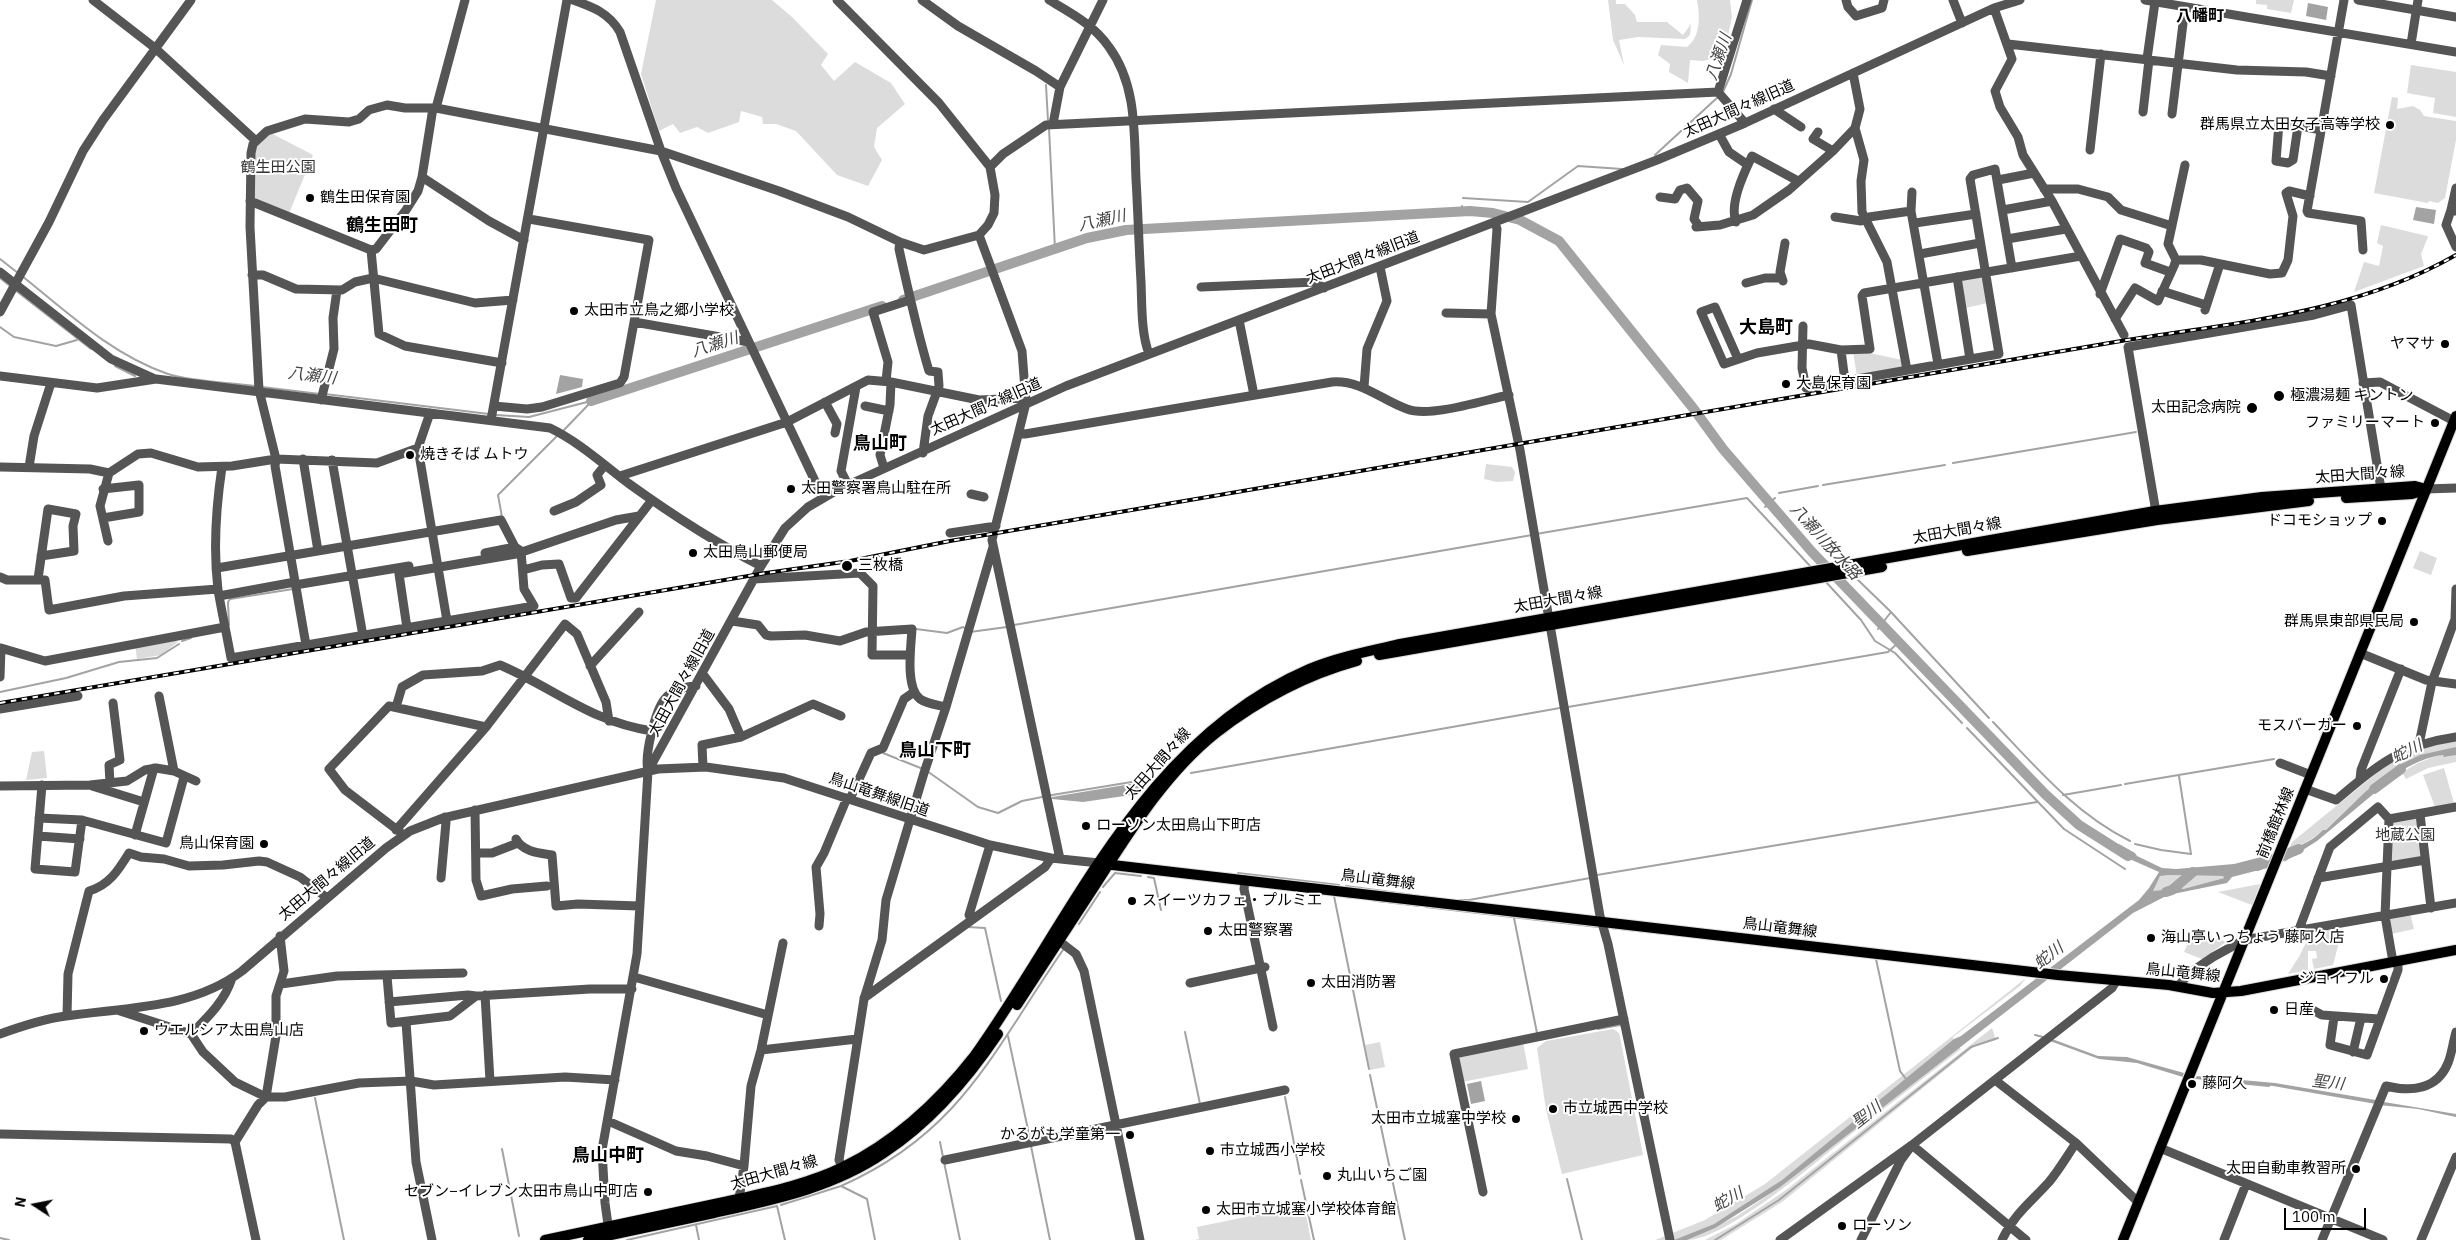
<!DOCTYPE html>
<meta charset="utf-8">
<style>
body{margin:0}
#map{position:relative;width:2456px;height:1240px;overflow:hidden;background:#fff;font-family:"IBM Plex Sans",sans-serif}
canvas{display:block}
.north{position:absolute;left:10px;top:1180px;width:50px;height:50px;-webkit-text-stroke:4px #fff;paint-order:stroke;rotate:281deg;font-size:14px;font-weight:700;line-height:20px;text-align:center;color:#000}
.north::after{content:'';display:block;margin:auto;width:18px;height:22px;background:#000;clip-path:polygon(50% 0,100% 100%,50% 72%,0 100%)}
.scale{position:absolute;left:2284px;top:1208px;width:82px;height:22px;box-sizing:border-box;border:2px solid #000;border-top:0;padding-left:6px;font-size:15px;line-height:18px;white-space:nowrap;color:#000;-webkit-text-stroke:4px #fff;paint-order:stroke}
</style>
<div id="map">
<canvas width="2456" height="1240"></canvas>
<div class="north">N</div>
<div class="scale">100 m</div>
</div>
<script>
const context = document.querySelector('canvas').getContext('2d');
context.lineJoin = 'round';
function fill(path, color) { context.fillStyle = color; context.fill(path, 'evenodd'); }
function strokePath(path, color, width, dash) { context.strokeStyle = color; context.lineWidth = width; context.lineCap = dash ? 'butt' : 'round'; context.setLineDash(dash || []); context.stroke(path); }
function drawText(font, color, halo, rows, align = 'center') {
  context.font = font + ' "IBM Plex Sans","Noto Sans JP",sans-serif'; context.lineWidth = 4; context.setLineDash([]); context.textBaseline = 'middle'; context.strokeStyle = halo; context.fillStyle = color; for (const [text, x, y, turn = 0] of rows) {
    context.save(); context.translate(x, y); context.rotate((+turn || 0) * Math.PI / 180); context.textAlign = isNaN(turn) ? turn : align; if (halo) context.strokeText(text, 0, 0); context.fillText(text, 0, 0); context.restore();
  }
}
fill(new Path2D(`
 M656,0H772L792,17L828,54L821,65L834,81L855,62L891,83L905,104L877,128L874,147L882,160L868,186L837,175L796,131L776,124H763L762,117L741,111L739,122L708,133L697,127L680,133L673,124L659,131L641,74Z
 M1608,0H1616V4H1625L1635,15L1637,22H1667L1683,35L1691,24L1690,35L1685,39L1638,37L1619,40L1624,65L1613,40Z
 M1697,0H1730L1732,17L1725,49L1726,57L1721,63L1719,57L1703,61L1690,60L1688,83L1669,72L1670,64L1658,55L1661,45L1687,47C1701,36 1700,17 1697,0Z
 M2256,0H2294L2291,13L2267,9V5L2256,4Z
 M2411,65L2456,72V117L2433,113L2435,98L2407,93Z
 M2392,97L2398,98L2397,109L2413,106L2420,110L2424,116L2456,121V140L2445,198L2438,203L2429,201L2428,203L2374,193Z
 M267,131L313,155L288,216L250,201L251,153Z
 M2381,225L2427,236L2428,237L2421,254L2424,266L2354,292L2364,262L2379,266L2383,246L2377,243Z
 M1981,277L1984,279L1988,303L1965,308L1962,280Z
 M1853,352H1865L1902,360V369L1857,376Z
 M1486,464L1512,467L1515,472L1513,481L1497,482L1484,479Z
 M2420,551L2437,558L2431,575L2413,568Z
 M175,640L178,642L161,655L137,659L135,645Z
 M2456,740V747L2397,766L2365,792L2326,830L2286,854L2292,842L2389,763L2421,748Z
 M44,751L47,778L26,780L32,752Z
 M2439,755H2456V762L2428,768L2406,779L2403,774L2383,786L2384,779L2389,776L2391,779L2418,763Z
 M2444,768L2454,803L2435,807L2423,775Z
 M2420,814L2423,860L2388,866L2389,819Z
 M2170,875L2223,876L2224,878L2183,889L2177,886L2152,892L2159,876Z
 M2260,884L2252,905L2218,892Z
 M2410,913L2414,929L2391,934L2389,917Z
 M2335,927L2339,942L2333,965L2314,969L2312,959L2317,958L2316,951H2308V970L2288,974L2300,955L2311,932Z
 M2194,929L2226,942L2202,959L2184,952Z
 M2026,978L2020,986L1953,1037L1954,1041L1782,1180L1741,1208L1714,1224L1674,1240H1655L1705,1220L1765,1184Z
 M1992,1028L1996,1040L1975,1046L1782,1202L1721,1240H1705L1736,1224L1786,1190Z
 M1613,1029L1619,1033L1620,1037L1643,1155L1562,1174L1546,1110L1537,1048L1546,1041Z
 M1380,1042L1385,1067L1370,1070L1365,1045Z
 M1523,1042L1528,1069L1462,1082L1458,1059L1459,1056Z
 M1959,1047L1961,1049C1922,1079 1884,1109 1846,1138C1814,1164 1725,1240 1687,1240L1737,1216L1779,1188Z
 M1304,1205L1311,1240H1195L1199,1239L1197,1227Z`), '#dcdcdc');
fill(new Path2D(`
 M2308,3L2328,7L2326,20L2306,16Z
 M2416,207L2436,210L2434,224L2413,220Z
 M560,375L583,379L582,387L556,394Z
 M2456,747V755L2443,757L2444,755C2426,756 2404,768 2390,779L2389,776L2384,779L2383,786L2317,841L2284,862C2289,847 2312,843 2323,830H2326L2365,792L2397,766L2420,755Z
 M1149,781L1138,794L1083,802L1052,799V797Z
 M2119,844L2135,853L2137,856L2162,868L2176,869L2234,864L2273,854L2267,868L2232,877L2227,883L2168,895L2133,913L1779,1188L1715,1228L1687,1240H1674L1714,1224L1782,1180L1954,1039L1961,1036L2139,900L2149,888L2159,872L2116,853ZM2170,875L2223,876L2224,878L2183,889L2177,886L2171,889L2153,891L2160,876Z
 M2052,1039L2098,1056L2127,1057L2184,1073L2183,1077L2137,1063L2099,1059L2050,1041Z
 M2197,1076L2275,1083L2376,1100V1104L2273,1086L2195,1079Z
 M1481,1081L1485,1101L1471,1104L1467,1084Z
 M2384,1102L2456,1114V1117L2418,1109L2379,1105Z`), '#a3a3a3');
strokePath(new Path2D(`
 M1046,85L1048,121
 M1723,92L1731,74L1752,0
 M1049,128L1055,249
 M1655,155L1718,97
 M1463,198L1528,202L1578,166L1622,169
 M1461,211L1462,206
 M0,259L18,273
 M22,276C67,312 112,355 168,374C189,381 231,383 255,386
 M0,278L10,286
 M15,290L91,349
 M0,327L14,337L56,346L77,340
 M115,366L135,376
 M262,387L320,394
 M325,394L489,414
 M496,415L529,417L591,401
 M562,432L590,403
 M1953,463L2136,432
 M1823,485L1945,465
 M1779,493L1818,486
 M1765,507L1775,498
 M502,517L498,495L558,435
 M1536,534L1747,498L1811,567
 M1857,579L1890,611L1989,718
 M1825,581L1861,620L1875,641L1895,653L1962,723
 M229,625L228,602L230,599L293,589
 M1014,625L1532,535
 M916,629L947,633L963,627L966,629
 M1878,629L1891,612
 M970,632L1007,627
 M182,641L191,638
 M0,692L66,678L119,662L157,658L179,644
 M1568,707L1888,652L1899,642
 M1993,722C2036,767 2074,813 2130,841
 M1967,728L2064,829L2125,869
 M883,753L923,769
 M927,771L978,807L998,813L1022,801L1042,797
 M1191,773L1560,708
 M2125,784L2274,759
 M1052,795L1150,779
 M2063,795L2121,785
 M2135,844L2161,850L2191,854L2179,776
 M1238,873L1339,885
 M1597,875L2037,802
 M1148,877L1154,878L1161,910
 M1346,886L1435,898
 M1103,887L1115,873L1141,876
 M1339,896H1334L1369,1069
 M1344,897L1354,898
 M1371,900L1384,902
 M1457,900H1469L1590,878
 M1386,902L1419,906
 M1426,907L1598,927
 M1514,918L1537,1033
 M1079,924L1100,892
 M968,927L985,928L1001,1001
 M1611,928L1664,934
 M1876,959L1900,1071L1906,1079
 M1598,1029L1620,1025L1622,1026
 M1185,1032L1200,1104
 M2035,1035L2043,1037
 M1008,1036L1030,1139
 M1370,1075L1405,1240
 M2239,1083L2269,1086
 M1285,1097L1300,1174
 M315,1098L344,1240
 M940,1142L943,1157
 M1031,1146L1050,1240
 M502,1149L519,1236
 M944,1162L960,1240
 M1567,1179L1582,1240
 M1301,1180L1306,1203
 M841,1186C961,1133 993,1051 1063,950
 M781,1205L841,1186L867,1199L875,1240
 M1307,1208L1314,1240
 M696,1225L699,1240
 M0,1238L9,1240
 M627,1240L777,1206L785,1240
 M1715,1240L1779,1200L1971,1047L1998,1038`), '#a3a3a3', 2);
strokePath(new Path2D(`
 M903,300L1087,238L1126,230L1470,211L1493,213L1520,220L1559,241L1693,408L1723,449L1812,552L2045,794L2079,825L2128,856
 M591,401L882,306
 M2374,789L2401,769
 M2257,866L2299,849
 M2166,892L2172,890L2193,872`), '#a3a3a3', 10);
const major = new Path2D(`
 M2346,498L2412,494L2425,490
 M1967,551L2157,520L2309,501
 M1379,655L1882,567
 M1104,864L2058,975L2169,985L2213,993L2241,991L2456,950
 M1017,1005C1044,964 1071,922 1098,881C1132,828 1167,772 1216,733C1259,700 1306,675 1357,661
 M545,1240C605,1227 664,1215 724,1202C764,1193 806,1185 843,1167C896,1141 939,1101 975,1055C1074,916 1142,741 1309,669C1338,657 1369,651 1400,644L2155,511L2262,497L2415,486L2426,489
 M588,1240C630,1231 672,1222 714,1213C773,1200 833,1188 884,1153C931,1122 967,1080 998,1034
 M2123,1240L2456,416`);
strokePath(major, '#dbdbdb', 12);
strokePath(new Path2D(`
 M93,0L155,48L255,140
 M573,0C593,7 609,13 620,32L661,151L676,188L823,498
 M837,0L939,103L990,167
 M922,0L958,26L1036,71L1060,87
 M1049,0C1071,13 1094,25 1109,47C1137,85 1134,133 1136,179C1138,213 1139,248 1141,282C1142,305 1141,333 1149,354
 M1846,0L1848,7L1856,16L1882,8L1884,0
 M1953,0L1962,23
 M2145,0L2456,52
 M2344,0L2307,211L2308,213L2361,221L2363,250
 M2358,0L2456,17
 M1994,8L2012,59L1995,91L2000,107L2018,137L2023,155L2052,201L2124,335
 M2008,44L2237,70L2306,72L2331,76
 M2411,44L2418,0
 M2147,59L2155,2
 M1853,73L1860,109L1855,128L1864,160L1861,181L1862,212L1887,262L1907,370
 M1718,92L1747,0
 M1718,92L1745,123
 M436,108L465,0
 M1774,109L1801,127
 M2143,112L2149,60
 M2172,114L2185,7
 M1053,124L1060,87L1103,0
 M2298,126L2293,160L2288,163L2276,161L2279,123L2281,122L2321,130
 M1818,132L1813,139L1833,151
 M1719,134L1729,152L1748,165
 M2090,150L2101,54
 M422,177L489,221L524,240
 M1998,180L2034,173
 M2044,189H2078L2108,197L2121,210L2172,226
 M1912,192L1911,211L1938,364
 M1660,197L1675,199L1680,190L1687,188L1698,201L1694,219L1699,226
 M250,201L371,250L376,249L406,210L418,191L422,177L433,108
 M2003,210L2052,201
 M2451,210L2456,188
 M2456,211L2451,210L2446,225L2456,247
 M1835,217L1861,221L1869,217L1911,211
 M1736,222C1729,204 1744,173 1752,156L1798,181
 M1495,223L1497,229L1491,314L1520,450L1600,916L1608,944L1670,1240
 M1915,223L1976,214
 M1696,227L1720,225L1753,215L1789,190L1833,151L1855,128
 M979,235L1022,351L1026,403L992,540L1060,859
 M2007,239L2066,229
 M900,242L899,249C908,290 917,331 929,371L938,372L939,386L928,416L923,453
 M371,250L379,334L405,346L502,363
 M1920,254L1980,243
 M2176,260H2201L2270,274L2282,273L2288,260L2293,216L2286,193L2289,191L2310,196
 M0,272L111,359L153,378
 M252,275H263L296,289L342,290L355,282L373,278L475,303L513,300
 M1957,277L1970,359
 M1783,281L1780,272L1785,243
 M1746,283L1765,278H1780
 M1201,287L1316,282L1324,288
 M2162,291L2206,305
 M2100,294L2120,239L2146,248L2149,252L2145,263L2170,272
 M2205,310L2219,267
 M0,312L49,222L83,151L103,120L191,0
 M1446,313L1491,314
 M2115,319L2135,288L2158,301L2174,266L2176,260L2168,244L2185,165
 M1239,320L1254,395
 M634,322L749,342
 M1803,326L1802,368L1806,388L1999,354L1970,179L1973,175L1995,169L2012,268
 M1841,350L1845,381
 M1738,359L1715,307L1701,312L1724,364L1757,353L1809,344L1841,350L1870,349L1862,296L1864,293L2081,256
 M0,376L97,388L156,379L550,428C579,442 603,464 628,483C671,514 714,542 761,566
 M886,381L888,362L873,312L910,300
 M2363,383L2380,382L2454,421
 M1364,387L1367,349L1387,301L1380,267
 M321,400L334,349L333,318L337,290
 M825,402L837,424L835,433
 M494,406L527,409L542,407L620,383L624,377L649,240L529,219
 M865,406L889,411
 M430,413L418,448L447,621
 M491,420L567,0
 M1019,433L1025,434L1332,382C1362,380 1381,400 1407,409C1430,418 1484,400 1509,395
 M303,459L318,551
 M332,460L363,636
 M0,467L90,469L109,473L138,454L151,453L198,467L232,466L276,459L377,463L418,448
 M29,467L34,436L51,383
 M222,467C216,507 213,549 218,590C222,613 227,636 231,658L534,606L524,589L521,551
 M884,468L880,455L890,405L891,382
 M620,476L787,422L868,380L891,382L979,400L1026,398
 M848,485L841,471L856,387
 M2426,489L2456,488
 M971,494L984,497
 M554,511L576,502L601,485L597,475L605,465
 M103,518L139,512V485L103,489
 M2157,518L2128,347L2314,315L2351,305L2381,489
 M950,533L996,526
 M108,541L100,506L109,473
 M485,553L515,547
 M217,568L501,520L515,547L521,551
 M523,570L542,565L559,564L571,598H576L652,500
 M0,577L7,580H45L49,610L124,596L218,589
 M38,579L48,509L76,514L73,526L74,551L41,556
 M754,579L860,573L873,586L872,655H910
 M295,585L409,566
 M219,596L295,582
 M732,621L758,625L766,635L771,636L805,635L840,641L866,632L912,629C911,647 905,687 920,699C927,704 938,705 946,707
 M407,628L399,574L516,554L616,520L639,516
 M306,645L275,466L276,459L259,390L250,227L251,153L253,144L267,131L305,119L349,122L359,119L369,110L387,105L405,108H436L661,151L779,191L848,217L900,242L924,250L979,235L988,225L994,213L995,195L990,167L1003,154L1046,125L1718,92
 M2360,653L2426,680L2456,684
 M590,666L639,612
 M702,673L729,709L741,737L813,704L841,716
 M0,677L1,648L45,661L225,627
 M159,696L174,771
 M396,707L402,687L423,675L482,671L500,665C554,688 591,722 652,731
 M0,709L78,696
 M2419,744L2432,682L2455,619L2456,589
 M2280,763L2311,775
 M703,767L702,745L741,737
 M648,771L761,566L785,528L808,507L837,490L1066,386L1657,160L1745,123L1994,8L2020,0
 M2360,779L2361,770L2401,669
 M110,783L109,765L120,760L113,703
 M42,785L35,869L75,872L82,820
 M0,786L90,785L127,781L145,770L156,768L174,771L196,781
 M92,786L144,802
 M2305,789L2336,800C2378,765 2400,745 2456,737
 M850,799L871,753L883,748L904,699L914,692
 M475,810L476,880L481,896L512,889L547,886
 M2420,814L2431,908
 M39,818L82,820L166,843L184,777
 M2389,819L2456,807
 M396,830L486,727L565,624L577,634L606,702L609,721
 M400,832L345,790L329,769L389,706L486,727
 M135,835L154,768
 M38,836L80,839
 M516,839C523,852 539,853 552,855L556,906L578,904L639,906
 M477,853H492L518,843
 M441,878L446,822L445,817
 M2318,878L2425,860
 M1245,880L1244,889L1273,1027
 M971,919L969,915L990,845
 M819,926L820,914L816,867L824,853L847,798
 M2298,932L2330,847L2378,807L2389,819L2385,916L2393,962
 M1059,941L1076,954L1084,971L1140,1240
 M387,976L391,1023L450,1016L476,996
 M634,977L768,1015
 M1190,983L1265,967
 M281,984L337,976L463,973
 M2178,986L2191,972L2213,957L2244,940L2456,903
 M485,995L490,1081
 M864,998L1045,867L1051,858
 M389,1002L468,995L476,996L590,989H632
 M2307,1007L2322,1015L2379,1019
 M117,1010L191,1034L203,1052L235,1082L266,1097H285L359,1083L411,1081L434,1085L565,1077L615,1080
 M67,1016L68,974L89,891C109,885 118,871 129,853L141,857L164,859L189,866L223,865L259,861L267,862L300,877L327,898
 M2334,1017L2330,1045L2367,1055L2398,970V961
 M406,1022L416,1162L432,1240
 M0,1034C22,1026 43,1019 66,1016C127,1007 192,1009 242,971L386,848L410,831L443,818L658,769L706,767L784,778L990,845L1051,858L1099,863
 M191,1034C207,1018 225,1001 232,978
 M761,1050L857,1039
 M2353,1052L2361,1018
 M1995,1080L2076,1143L2138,1202
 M608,1121L676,1151L707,1156L744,1166
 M0,1134L231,1139L235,1142
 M2160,1148L2383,1240
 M945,1160L1285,1090
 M842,1167L839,1160L864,999L882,940L886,900L924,773L946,707L993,547
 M1483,1192L1454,1054L1624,1019
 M739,1199L744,1166L751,1086L761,1050L783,943
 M609,1232L605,1203L602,1150L637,954L648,771C644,756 655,712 664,700C672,689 684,687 696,686
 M256,1240L235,1142L258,1105L266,1097L276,1036V996L284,971L280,936
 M1780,1240L1912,1145L2112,988L2116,981
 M1861,1240L1901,1160L1912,1145L2026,1240
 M2002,1240C2014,1214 2030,1203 2049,1182C2059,1170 2067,1156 2076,1143
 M2224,1240L2246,1184
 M2322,1240L2386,1086C2411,1092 2437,1090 2448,1063C2452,1053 2453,1042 2456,1032
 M2421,1240L2456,1157`), '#555', 9);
strokePath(major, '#000', 10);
const rail = new Path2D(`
 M0,703L766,573L850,561L950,541L2127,340C2239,322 2355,313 2456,255`);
strokePath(rail, '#000', 4);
strokePath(rail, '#fff', 2, [5.5]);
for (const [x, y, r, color] of [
 [2390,125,5,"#000"],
 [310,198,5,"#000"],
 [574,311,5,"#000"],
 [2445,344,5,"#000"],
 [1786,384,5,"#000"],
 [2279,396,6,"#000"],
 [2252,408,6,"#000"],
 [2435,423,5,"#000"],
 [410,455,5,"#000"],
 [791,489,5,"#000"],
 [2382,521,5,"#000"],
 [693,553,5,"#000"],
 [847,566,6,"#000"],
 [2414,622,5,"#000"],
 [2357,726,5,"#000"],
 [1086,826,5,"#000"],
 [264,844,5,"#000"],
 [1132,901,5,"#000"],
 [1208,931,5,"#000"],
 [2151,938,5,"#000"],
 [2384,979,5,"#000"],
 [1311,983,5,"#000"],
 [2274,1010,5,"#000"],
 [144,1031,5,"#000"],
 [2192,1084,5,"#000"],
 [1553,1109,5,"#000"],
 [1516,1119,5,"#000"],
 [1130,1135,5,"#000"],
 [1210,1151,5,"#000"],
 [2356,1169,5,"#000"],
 [1327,1176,5,"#000"],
 [648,1192,5,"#000"],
 [1206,1210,5,"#000"],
 [1842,1226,5,"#000"]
]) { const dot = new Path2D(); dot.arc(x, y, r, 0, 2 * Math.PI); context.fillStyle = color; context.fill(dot); strokePath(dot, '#fff', 2); }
drawText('15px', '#000', '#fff', [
 ["太田大間々線旧道",1739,109,-24],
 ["太田大間々線旧道",1363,258,-21],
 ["太田大間々線旧道",986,407,-24],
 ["太田大間々線",2360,475,-4],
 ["太田大間々線",1957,531,-10],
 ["太田大間々線",1558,600,-10],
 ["太田大間々線旧道",682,683,-61],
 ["太田大間々線",1158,764,-48],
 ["鳥山竜舞線旧道",879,795,19],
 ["前橋館林線",2276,823,-68],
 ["太田大間々線旧道",327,879,-40],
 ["鳥山竜舞線",1378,880,7],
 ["鳥山竜舞線",1780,928,7],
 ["鳥山竜舞線",2183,973,6],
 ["太田大間々線",774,1173,-16]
]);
drawText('15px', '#000', '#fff', [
 ["群馬県立太田女子高等学校",2380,125,"right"],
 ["鶴生田保育園",320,198],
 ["太田市立鳥之郷小学校",584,311],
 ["ヤマサ",2435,344,"right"],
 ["大島保育園",1796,384],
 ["極濃湯麺 キントン",2290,396],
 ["太田記念病院",2241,408,"right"],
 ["ファミリーマート",2425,423,"right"],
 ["焼きそば ムトウ",420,455],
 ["太田警察署鳥山駐在所",801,489],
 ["ドコモショップ",2372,521,"right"],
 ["太田鳥山郵便局",703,553],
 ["三枚橋",858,566],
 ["群馬県東部県民局",2404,622,"right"],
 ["モスバーガー",2347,726,"right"],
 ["ローソン太田鳥山下町店",1096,826],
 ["鳥山保育園",254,844,"right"],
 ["スイーツカフェ・プルミエ",1142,901],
 ["太田警察署",1218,931],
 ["海山亭いっちょう 藤阿久店",2161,938],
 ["ジョイフル",2374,979,"right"],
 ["太田消防署",1321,983],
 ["日産",2284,1010],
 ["ウエルシア太田鳥山店",154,1031],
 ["藤阿久",2202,1084],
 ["市立城西中学校",1563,1109],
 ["太田市立城塞中学校",1506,1119,"right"],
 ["かるがも学童第一",1120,1135,"right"],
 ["市立城西小学校",1220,1151],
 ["太田自動車教習所",2346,1169,"right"],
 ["丸山いちご園",1337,1176],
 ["セブン−イレブン太田市鳥山中町店",638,1192,"right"],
 ["太田市立城塞小学校体育館",1216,1210],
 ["ローソン",1852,1226]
], 'left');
drawText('15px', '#333', '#fff', [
 ["鶴生田公園",278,168],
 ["地蔵公園",2405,836]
]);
drawText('bold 16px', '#000', '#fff', [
 ["八幡町",2200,16]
]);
drawText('italic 16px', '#444', '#fff', [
 ["八瀬川",1719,57,-71],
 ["八瀬川",1102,221,-12],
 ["八瀬川",715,345,-18],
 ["八瀬川",312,376,7],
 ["八瀬川放水路",1825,542,48],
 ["蛇川",2407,752,-26],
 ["蛇川",2049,956,-38],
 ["聖川",2328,1083,7],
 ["聖川",1867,1115,-38],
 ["蛇川",1728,1200,-29]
]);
drawText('bold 18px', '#000', '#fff', [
 ["鶴生田町",382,226],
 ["大島町",1766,328],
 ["鳥山町",880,444],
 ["鳥山下町",935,751],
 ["鳥山中町",608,1156]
]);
</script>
